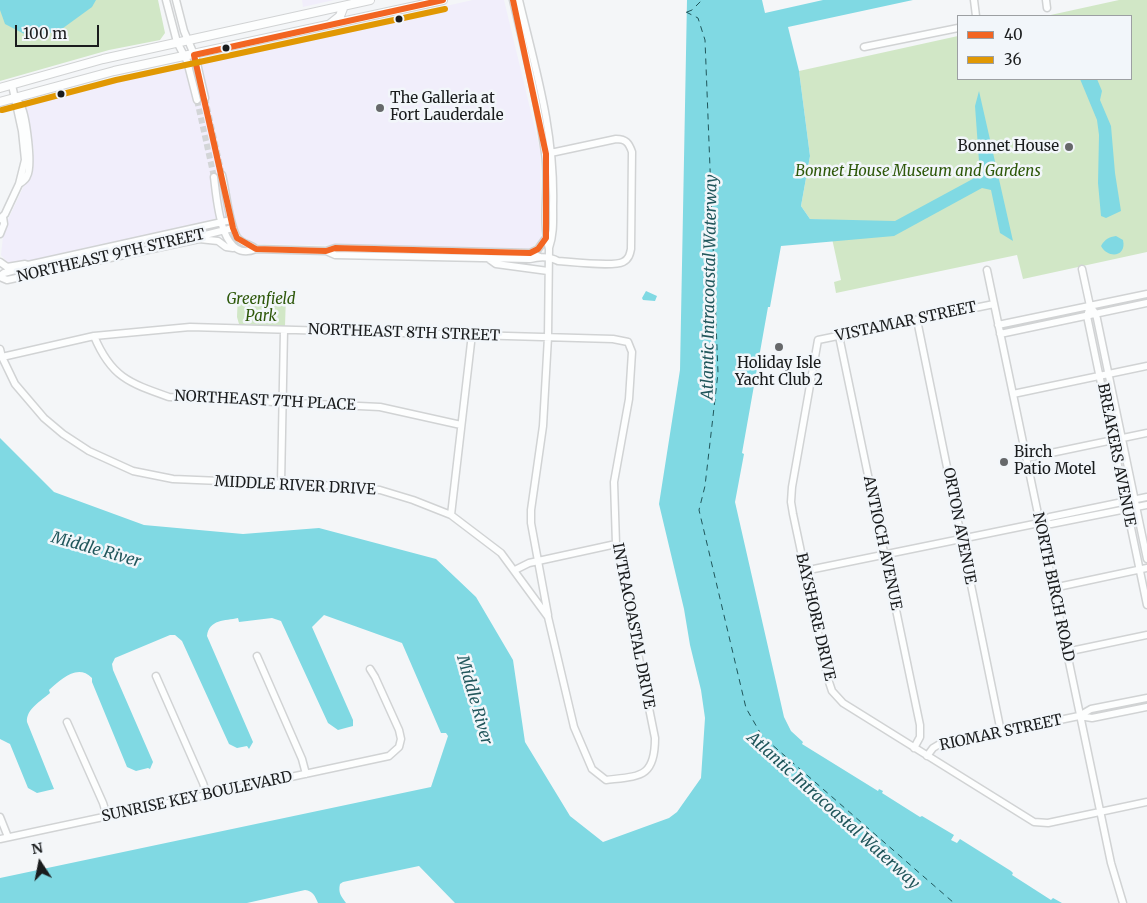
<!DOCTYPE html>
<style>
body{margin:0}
#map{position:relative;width:1147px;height:903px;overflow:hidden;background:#f4f6f8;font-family:Merriweather,serif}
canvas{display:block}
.legend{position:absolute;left:957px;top:15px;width:175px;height:65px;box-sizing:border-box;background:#f2f6fa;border:1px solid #9c9fa2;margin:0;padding:6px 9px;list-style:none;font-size:15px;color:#1a1c1d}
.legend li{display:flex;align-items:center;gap:10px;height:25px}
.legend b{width:25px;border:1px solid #9c9fa2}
.north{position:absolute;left:15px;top:838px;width:50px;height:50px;-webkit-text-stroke:4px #f2f6fa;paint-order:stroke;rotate:349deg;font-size:14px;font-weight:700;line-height:20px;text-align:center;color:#1a1c1d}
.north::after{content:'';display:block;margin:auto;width:18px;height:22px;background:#1a1c1d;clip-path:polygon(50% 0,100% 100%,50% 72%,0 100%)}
.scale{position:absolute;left:15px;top:25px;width:84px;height:22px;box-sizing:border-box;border:2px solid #1a1c1d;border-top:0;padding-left:6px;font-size:15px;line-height:18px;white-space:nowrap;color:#1a1c1d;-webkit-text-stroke:4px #f2f6fa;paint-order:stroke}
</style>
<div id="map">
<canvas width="1147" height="903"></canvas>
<ul class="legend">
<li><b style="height:6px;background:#f26522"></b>40</li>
<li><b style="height:6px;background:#e19803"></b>36</li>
</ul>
<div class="north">N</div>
<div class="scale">100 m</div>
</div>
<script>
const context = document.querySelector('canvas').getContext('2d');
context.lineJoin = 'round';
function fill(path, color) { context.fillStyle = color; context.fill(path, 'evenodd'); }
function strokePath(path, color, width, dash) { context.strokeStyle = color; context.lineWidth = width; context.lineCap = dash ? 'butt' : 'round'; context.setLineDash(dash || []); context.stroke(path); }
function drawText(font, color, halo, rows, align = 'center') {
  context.font = font + ' Merriweather,serif'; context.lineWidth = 5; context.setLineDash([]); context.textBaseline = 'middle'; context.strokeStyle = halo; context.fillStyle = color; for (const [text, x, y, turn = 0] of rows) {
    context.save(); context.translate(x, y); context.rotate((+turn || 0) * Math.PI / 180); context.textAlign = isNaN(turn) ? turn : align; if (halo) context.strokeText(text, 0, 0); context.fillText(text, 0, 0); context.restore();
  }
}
fill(new Path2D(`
 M302,0H334L303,7Z
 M473,0H504L540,150L541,240L529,249L256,244L239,235L234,215L27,262L8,263L1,255L4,228L29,175L34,151L24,103L202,60Z`), '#f1eefb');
fill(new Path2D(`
 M0,0H158L165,33L160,40L109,50L0,81Z
 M1119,0H1147V252L1023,279L1017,255L836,293L834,282L841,280L828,220L810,219L801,206L810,156L799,71L958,36V79H1131V16H1046Z
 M238,293L286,294L285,326L239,324L237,317Z`), '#d1e7c6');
fill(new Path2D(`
 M0,0H96L92,7L59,31L30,37L5,24L0,10Z
 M687,0H762L765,13L823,0H913L788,27L799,71L810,156L801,206L810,219L895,221L980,175L975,106L979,91L1013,241L1000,233L991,190L982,188L894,236L781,246L770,307H768L742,453L744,454L735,502L784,717L791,731L803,742L802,744L878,791L879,789L883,791L882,793L920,817L922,816L954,835L951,840L957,843L960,839L1011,871L1013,873L1012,875L1051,900L1053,898L1062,903H455L419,866L343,882L340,884C338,893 341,896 346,903H318C315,896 313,891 305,890L247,903H0V878L431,787L448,736L446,733H441L402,643L324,615L312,627L353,720V726L338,730L328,723L281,621L272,618L239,622L238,618C225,621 209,619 207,636L253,742L249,749L247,746L237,748L229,744L182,641L175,635H170L115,658L112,664L113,670L153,762L150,769L148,768L136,771L127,767L92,682V678C77,663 61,680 49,690L50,693C41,701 26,709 27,722L54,789L37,793L28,788L10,744L0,739V438L54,492L144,525L243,534L319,528L436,559L476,597L513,660L525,742L570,816L603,842L669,818L677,812L701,778L705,718L701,690L690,645L684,609L659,504L680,370Z
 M1080,79H1097L1102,91L1100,100L1111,126L1115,173L1121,211L1106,218L1101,216L1098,183L1099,135L1097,120Z
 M1116,236L1123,240C1127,257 1108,259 1101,246C1105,239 1109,237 1116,236Z
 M646,291L657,296L655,301L643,300L642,298Z`), '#80d9e3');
strokePath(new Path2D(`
 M686,12L698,18L705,40L718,373L705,486L699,510L746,708L762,736L954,903
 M687,12L692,10L702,0`), '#20565b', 1, [6, 5]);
strokePath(new Path2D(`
 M205,98L222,175
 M197,100L214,177`), '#d3d5d7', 6, [6, 3]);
const minor = new Path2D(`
 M166,0L177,42L187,61L197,100
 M176,0L184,31L196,59L205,98
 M513,0C525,51 538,102 545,153C550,185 541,218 549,249L548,337L543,426L531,510V523L548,615
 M519,0C536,71 555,132 553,206C553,220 554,234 549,248
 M974,0L976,16
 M1046,0L1047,8
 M864,47L958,28
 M16,99C18,101 20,103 21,106C26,116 33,166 27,176C26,180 22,182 19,184
 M222,175C226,190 229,224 237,237C242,244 250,244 256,249
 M214,177C217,199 220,264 256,249L326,251L335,255L530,259C541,256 549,256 558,261C572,262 613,267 623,262C629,259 630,254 631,249L632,152C629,143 626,139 616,139L546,154
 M0,219L5,214L19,184L25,160L22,131L12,85
 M0,234L4,224L3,217
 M199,239L218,241L226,247L233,248
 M326,251L335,248L530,253L540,257
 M530,253L538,249L546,238
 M489,259L496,264L548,271
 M0,262L7,267L25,264L28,265L231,220
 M1082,269L1090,306L1087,316L1147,605
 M987,270L1111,863L1123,903
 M0,276L4,273L23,268
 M0,277L7,280L199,239L205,235L233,228
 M994,304L818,340L792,487L791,502L793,514L828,679L832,691L843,703L1034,822L1048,823L1147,802
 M1090,306L1096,314L1147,559
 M917,320L1001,732
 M998,325L1147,294
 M1000,334L1147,303
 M94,336C111,377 129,383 169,397L380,407L461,425
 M839,336L920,725V737L914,748
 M0,349L2,357L15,384L44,418L63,434L89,451L133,471L173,479L340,486L380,490L413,500L451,515L501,553L548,617L574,727L592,769L606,780C640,776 655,778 655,738L616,544L614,482L629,399L632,352L628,342L613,339L190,327L94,336L2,357
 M1013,394L1147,366
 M1027,458L1147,433
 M281,484L284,330
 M451,515L472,334
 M1039,523L1051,524L1147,505
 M515,570L529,563L616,544
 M804,571L1039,523L1050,517L1147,497
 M1053,588L1147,568
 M1066,652L1147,635
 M257,656L302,759L306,774
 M156,676L203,783L207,795
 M1079,716L1092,718L1147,707
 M67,722L103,803L107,816
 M927,756L933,748L938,745L1079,716L1091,709L1147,698
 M0,817L8,837
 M0,839L389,756L399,747L401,739L399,730L375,677L370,669`);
const major = new Path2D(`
 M330,24L340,16L344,6
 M0,88L103,59L370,0
 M0,102L114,71L443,0`);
strokePath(minor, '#d1d3d4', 9);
strokePath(major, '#d1d3d4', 10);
strokePath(minor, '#fdfefe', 6);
strokePath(major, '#fdfefe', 8);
strokePath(new Path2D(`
 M443,0L194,55L233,228L237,238L256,249L326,251L335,248L530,253L538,249L546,238V154L513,0`), '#f26522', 6);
strokePath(new Path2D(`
 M2,110L116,80L445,9`), '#e19803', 6);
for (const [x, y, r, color] of [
 [399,19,4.5,"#1a1c1d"],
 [226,48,4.5,"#1a1c1d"],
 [61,94,4.5,"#1a1c1d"],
 [380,108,5,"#66686a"],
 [1069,147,5,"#66686a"],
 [779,347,5,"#66686a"],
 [1004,462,5,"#66686a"]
]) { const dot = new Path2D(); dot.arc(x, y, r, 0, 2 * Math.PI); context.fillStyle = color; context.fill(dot); strokePath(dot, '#f2f6fa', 2); }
drawText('15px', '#1a1c1d', '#f2f6fa', [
 ["The Galleria at",390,99],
 ["Fort Lauderdale",390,116],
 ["Bonnet House",1059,147,"right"],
 ["Holiday Isle",779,364,"center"],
 ["Yacht Club 2",779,381,"center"],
 ["Birch",1014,453],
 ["Patio Motel",1014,470]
], 'left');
drawText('italic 15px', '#2e580a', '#f2f6fa', [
 ["Bonnet House Museum and Gardens",918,172],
 ["Greenfield",261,300],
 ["Park",261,317]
]);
drawText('15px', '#1a1c1d', '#f2f6fa', [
 ["NORTHEAST 9TH STREET",111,256,-13],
 ["VISTAMAR STREET",906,322,-12],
 ["NORTHEAST 8TH STREET",404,333,2],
 ["NORTHEAST 7TH PLACE",265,401,3],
 ["BREAKERS AVENUE",1116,455,79],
 ["MIDDLE RIVER DRIVE",295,486,3],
 ["ORTON AVENUE",959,526,79],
 ["ANTIOCH AVENUE",882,543,78],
 ["NORTH BIRCH ROAD",1053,587,78],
 ["BAYSHORE DRIVE",815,617,77],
 ["INTRACOASTAL DRIVE",633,626,79],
 ["RIOMAR STREET",1001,733,-12],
 ["SUNRISE KEY BOULEVARD",197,797,-12]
]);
drawText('italic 16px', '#20565b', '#f2f6fa', [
 ["Atlantic Intracoastal Waterway",710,287,-89],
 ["Middle River",96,550,16],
 ["Middle River",474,700,74],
 ["Atlantic Intracoastal Waterway",833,811,42]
]);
</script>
